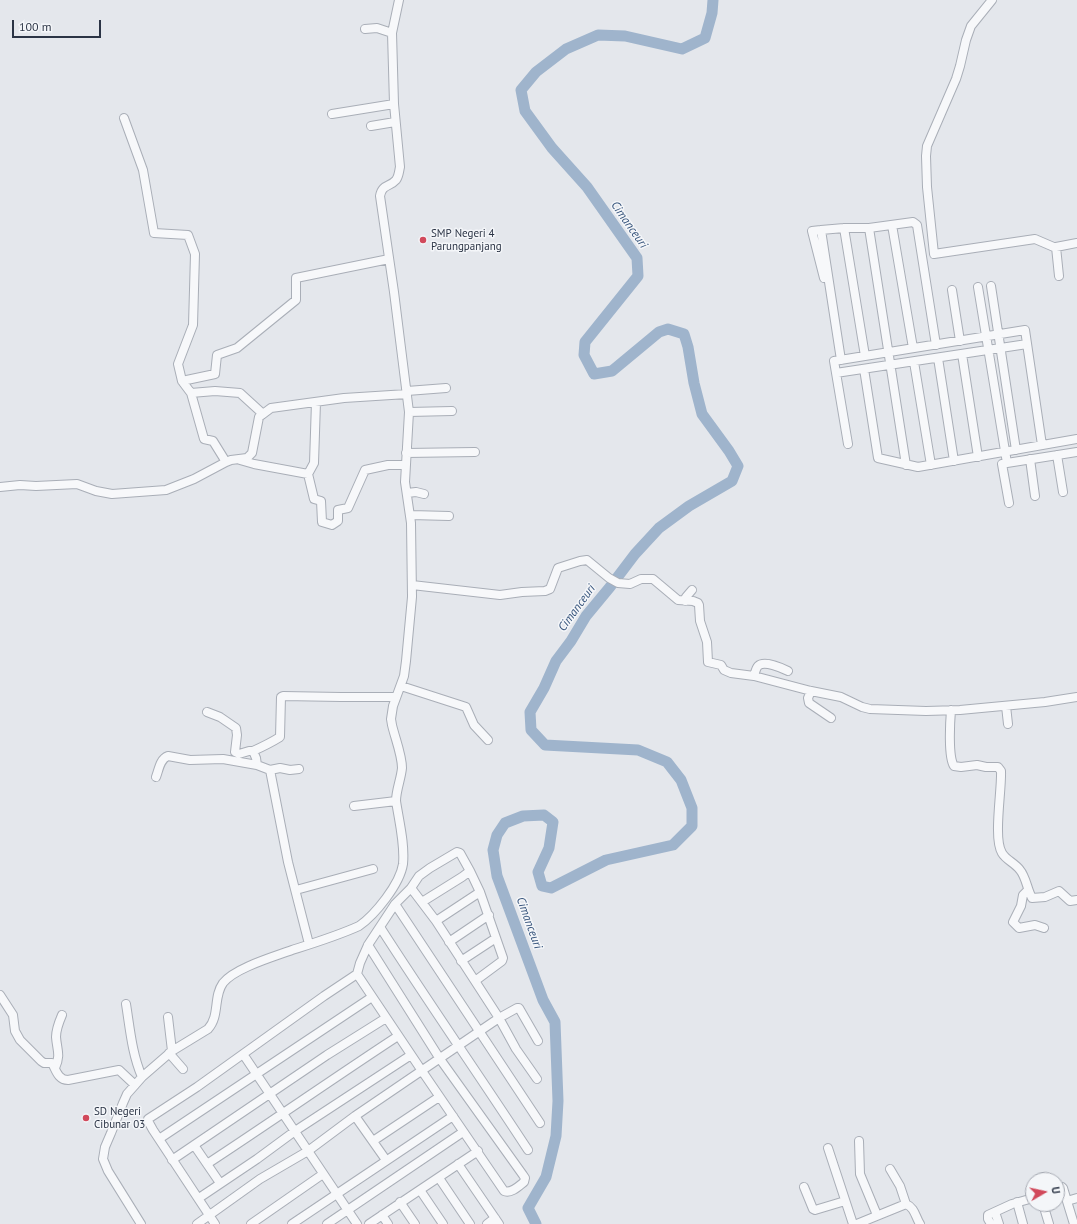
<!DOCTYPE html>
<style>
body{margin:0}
#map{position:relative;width:1077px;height:1224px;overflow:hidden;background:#e4e7ec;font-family:"PT Sans",sans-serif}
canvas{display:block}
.north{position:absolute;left:1025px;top:1172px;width:40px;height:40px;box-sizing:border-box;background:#f4f6f9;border:1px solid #a4a8b1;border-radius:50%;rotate:81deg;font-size:11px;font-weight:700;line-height:16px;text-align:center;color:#2b3445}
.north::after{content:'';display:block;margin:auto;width:14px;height:18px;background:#d1495b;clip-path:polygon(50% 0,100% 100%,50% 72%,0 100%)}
.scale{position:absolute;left:12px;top:20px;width:89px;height:18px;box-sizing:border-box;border:2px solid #2b3445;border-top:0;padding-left:5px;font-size:12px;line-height:14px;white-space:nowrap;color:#2b3445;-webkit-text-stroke:3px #f4f6f9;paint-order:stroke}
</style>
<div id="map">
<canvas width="1077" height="1224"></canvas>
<div class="north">U</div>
<div class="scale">100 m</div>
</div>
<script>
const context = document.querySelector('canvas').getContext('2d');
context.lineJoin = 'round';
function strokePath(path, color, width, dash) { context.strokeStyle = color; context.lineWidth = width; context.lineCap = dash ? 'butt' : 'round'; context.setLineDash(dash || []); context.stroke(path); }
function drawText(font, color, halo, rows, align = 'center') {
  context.font = font + ' "PT Sans",sans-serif'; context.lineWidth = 3; context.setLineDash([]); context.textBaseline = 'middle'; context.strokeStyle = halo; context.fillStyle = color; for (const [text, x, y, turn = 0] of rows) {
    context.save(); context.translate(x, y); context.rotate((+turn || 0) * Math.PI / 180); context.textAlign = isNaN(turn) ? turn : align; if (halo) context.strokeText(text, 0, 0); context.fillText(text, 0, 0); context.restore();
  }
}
strokePath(new Path2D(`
 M536,1224L528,1208L546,1177L556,1136L558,1101L555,1022L543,1000L497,876L493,850L497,835L505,823L523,816L544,815L553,822L549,848L538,872L542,886L551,888L606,860L673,845L692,826V808L681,780L667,762L638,750L545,745L531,730L530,712L544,688L556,661L571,641L586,616L610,587L635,554L659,528L689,506L732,481L738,466L729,451L702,414L694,383L688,347L684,334L668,329L659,332L612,371L594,374L584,355L585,342L638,276L637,258L587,187L552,148L525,111L521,90L536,72L566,49L598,35L625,36L682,49L705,38L712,13L713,0`), '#9fb4cc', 11);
const minor = new Path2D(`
 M992,0L971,26L966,40L960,66L956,79L927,146L926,156L927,187L934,254L1035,239L1056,248
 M365,29L377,28L392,33
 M332,114L394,104
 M124,118L143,170L154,233L188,235L195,254L193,325L178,364L182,381L191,393L204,439L213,441L226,462
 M371,126L395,122
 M892,225L913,348
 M844,228L865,356
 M869,228L906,465
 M821,230L812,231L824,278
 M1059,276L1056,247L1077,243
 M991,286L1016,450
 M978,287L1007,463L1077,452
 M952,290L960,341
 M962,354L978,457
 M938,358L954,461
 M841,360L821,230L844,228H869L913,222L917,225L936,345
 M914,362L931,465
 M864,369L878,458L918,467L1077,439
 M836,373L1027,344
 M182,381L215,374L217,355L237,348L296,300V278L389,259
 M407,391L446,388
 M191,393L215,391L240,393L263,414
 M409,412L452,411
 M848,444L834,361L1025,330L1042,445
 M406,453L475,452
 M1057,455L1063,492
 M1030,459L1035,496
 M240,460L254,464L308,474L314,463L316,402
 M1007,463L1002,464L1009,503
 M308,474L314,499L321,501L322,522L332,525L338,521V510L348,508L365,470L388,465H405
 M0,487L20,485L36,486L77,484L96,491L112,494L166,490L194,479L226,462L231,460L247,458L252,453L259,417L271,408L344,398L407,394
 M407,493L416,492L424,494
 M411,515L449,516
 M412,585L500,595L522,592L545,591L550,589L558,568L580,561L587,560L609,578L618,583L630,584L641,579H653L678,600L693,601L698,603L699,605L700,621L707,642L708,662L721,665L724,670L731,673L754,676L811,691L841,697L862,707L870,709L926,711L960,710L1045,702L1077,697
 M685,601L686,597L692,590
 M754,676C755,673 756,668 758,666C764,660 782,668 788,671
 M401,686L466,707L474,725L488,740
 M811,691L808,698L809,703L831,718
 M1006,706L1008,724
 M951,710C950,722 948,757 954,766L961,767L977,765L986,767H998L1001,771C1002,789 993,839 1002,853C1006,860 1015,863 1020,870C1026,877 1027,889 1032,898L1045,897L1059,891L1070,901L1077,900
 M207,712L220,717L236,728L237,735L235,752L239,754L249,751H253L256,758L257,765
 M253,751C262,747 272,742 280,737L281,697L283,696L341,697H396
 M270,770L280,768L290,770L299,769
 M156,777C159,769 160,759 168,756L190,760L223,759L257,765L270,770L288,862L309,944
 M354,806L396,801
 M411,888L436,921L475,981L499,1018L516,1049L537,1079
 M296,890L373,869
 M1028,890L1023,895L1021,906L1013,922L1019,928L1035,925L1044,928
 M422,902L462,877L470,871L480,892
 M395,904L540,1123
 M436,921L480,892L503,958L502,961L475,981
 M380,927C428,1002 479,1075 528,1150
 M449,942L489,915
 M368,945L440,1059L523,1175L525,1178L524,1182C519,1186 511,1194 504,1191L422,1071L357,974L360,963L368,945L395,904L411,888L419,876L430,868L457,852L460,853L470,871
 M461,961L496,938
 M0,995L13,1015L15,1031L20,1040L41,1061L44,1063H52C56,1070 58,1080 68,1080L119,1070L135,1085
 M126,1004C130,1029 132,1054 142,1077
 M168,1017L172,1051
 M169,1053L183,1069
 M243,1054L357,1224
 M55,1068C61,1055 57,1050 56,1037C56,1029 59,1022 62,1015
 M355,1116L386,1160
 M159,1139L372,997
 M373,1141L439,1097
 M859,1141L860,1174L877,1215
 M194,1145L220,1183
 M828,1148L853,1224
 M172,1160L327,1055L386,1018
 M207,1164C271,1122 334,1078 398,1036
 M458,1164L499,1224
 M890,1169L900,1186L906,1204
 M439,1178L470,1224
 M804,1187L813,1209L815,1210L845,1201
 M1057,1188L1062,1187L1063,1188L1074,1224
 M420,1190L443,1224
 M199,1198L257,1159L295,1131L411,1055
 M1067,1201L1077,1198
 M400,1202L415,1224
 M1017,1202L1023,1224
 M1043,1204L1049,1224
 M995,1212L999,1224
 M382,1215L388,1224
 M141,1224L108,1171L103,1159L105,1147L111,1133L123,1103L127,1094L135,1085L142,1077L172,1051L208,1029C220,1016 213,997 223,983C235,968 273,957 292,950C314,943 337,936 359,926C375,915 400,884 403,864C405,844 399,821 396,801C396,790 401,779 402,768C402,755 395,738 392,725L391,719L393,706L404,676L406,661L412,597L411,523L405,482L409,412L394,292L380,196C382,184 390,187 396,180C399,176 399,171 400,167L394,104L392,33L399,0
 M197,1224L260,1179L308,1151L355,1116L499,1018L517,1008H519L538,1041
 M215,1224L153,1130L148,1121V1119L197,1087L324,996L357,974
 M251,1224L323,1174
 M292,1224L453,1116
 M327,1224L463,1132
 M369,1224L478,1151
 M487,1224L495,1218
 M857,1224L906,1204C915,1208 915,1216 920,1224
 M991,1224L988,1219V1215L1012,1204L1033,1198`);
strokePath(minor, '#a9aeb7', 10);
strokePath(minor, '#f7f8fa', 8);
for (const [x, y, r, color] of [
 [423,240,4,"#d1495b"],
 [86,1118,4,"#d1495b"]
]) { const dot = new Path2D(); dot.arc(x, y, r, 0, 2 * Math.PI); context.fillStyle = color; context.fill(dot); strokePath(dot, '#f4f6f9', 1.5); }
drawText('11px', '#2b3445', '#f4f6f9', [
 ["SMP Negeri 4",431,234],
 ["Parungpanjang",431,247],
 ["SD Negeri",94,1112],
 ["Cibunar 03",94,1125]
], 'left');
drawText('italic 12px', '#34527a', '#f4f6f9', [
 ["Cimanceuri",629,225,55],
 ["Cimanceuri",577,608,-54],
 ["Cimanceuri",529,923,70]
]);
</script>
